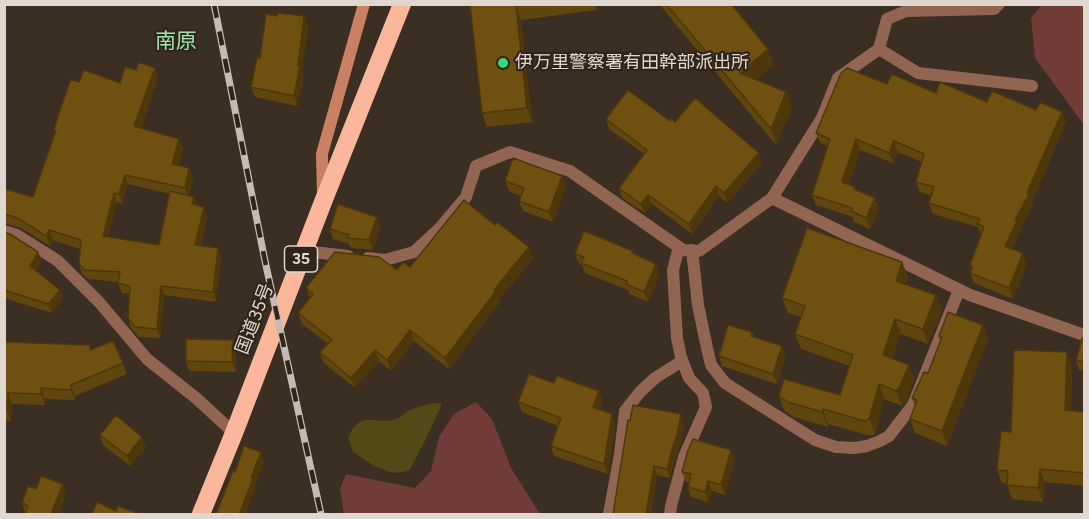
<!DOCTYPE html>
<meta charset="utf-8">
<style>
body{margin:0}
#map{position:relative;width:1089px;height:519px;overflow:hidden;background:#3b2e22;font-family:Figtree,sans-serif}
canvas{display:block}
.frame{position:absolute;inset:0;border:6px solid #e0d7d0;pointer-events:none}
</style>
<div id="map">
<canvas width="1089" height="519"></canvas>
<div class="frame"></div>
</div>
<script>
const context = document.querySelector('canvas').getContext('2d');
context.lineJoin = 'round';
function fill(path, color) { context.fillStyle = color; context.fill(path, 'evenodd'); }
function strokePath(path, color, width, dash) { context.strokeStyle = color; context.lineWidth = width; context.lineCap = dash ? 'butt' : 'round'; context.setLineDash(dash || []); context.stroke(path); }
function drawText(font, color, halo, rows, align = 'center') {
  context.font = font + ' Figtree,"Noto Sans JP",sans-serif'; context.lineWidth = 4.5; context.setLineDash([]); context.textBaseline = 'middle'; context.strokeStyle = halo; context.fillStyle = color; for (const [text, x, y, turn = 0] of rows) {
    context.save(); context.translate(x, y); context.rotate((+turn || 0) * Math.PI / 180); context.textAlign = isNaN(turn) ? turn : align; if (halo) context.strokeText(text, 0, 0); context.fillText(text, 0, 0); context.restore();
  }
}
fill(new Path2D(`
 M1043,4L1084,5V125L1035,58L1031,18Z
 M476,402L492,419L511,468L540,514H344L340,489L346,474L415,488L431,471L439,437L454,414Z`), '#713b38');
fill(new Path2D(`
 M435,403L442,404L425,441L409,471L393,473L374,466L353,452L348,437C362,408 373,426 396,419C401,418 404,414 408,411C416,407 426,405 435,403Z`), '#534916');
strokePath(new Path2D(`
 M879,49L918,73L1032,86
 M772,198L970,295L1084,335
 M4,231L17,235L58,261L99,302L147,359L196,398L234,433
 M692,250L698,305L707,348L711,365L725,383L815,440L836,447L854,448L867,446L880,441L889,436L913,405L959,290
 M304,251L348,256
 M368,258L385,260L414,252L439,229L466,197L476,166L510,152L570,171L683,250L699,251L772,198L822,118L838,78L879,49L887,19L906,11L994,9L999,4
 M609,514L620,454L625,411L640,392L655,378L682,361
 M670,514L671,506L684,457L706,407L703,393L689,378L681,357L677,338L673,270L679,247`), '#926452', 12);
strokePath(new Path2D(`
 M323,195L322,154L364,4`), '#c98063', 12);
strokePath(new Path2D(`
 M201,514L234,433L323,202L402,4`), '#fbb79c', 18);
const rail = new Path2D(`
 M214,4L265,261L321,514`);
strokePath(rail, '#c5bbb4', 7);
strokePath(rail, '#312419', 4.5, [14]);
fill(new Path2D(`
 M470,4H596L597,10L521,20L532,122L487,127L482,113Z
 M659,4H731L774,65L756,80L792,108L776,145Z
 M277,16H304L308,26L302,71L304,76L297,106L255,97L251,87Z
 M155,68L158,77L141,128L179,139L183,149L178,165L193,178L189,196L207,216L201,246L221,257L216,302L164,295L160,338L139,337L131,328L128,318L130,294L122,293L118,283L119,282L88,279L82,274L79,264L80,249L53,240L50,246L21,228L4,223V192L33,197L55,133L54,129L79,82L120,83L136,70ZM128,184L170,194L159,245L108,237L117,202L122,204Z
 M887,84L987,102L1036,110L1062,112L1066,122L1032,202L1033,205L1020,229V231L1012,249L1027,264L1013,299L974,283L970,273L972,270L970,265L981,235L978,227L933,214L929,203L932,196L920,192L916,182L922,162L898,152L893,163L860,150L849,185L855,187L856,189L875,198L879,209L870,229L854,222L853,217L816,205L812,195L828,146L820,143L816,133Z
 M606,119L675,122L762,163L727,203L719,196L692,234L652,204L645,213L622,198L619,188L644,154L609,129Z
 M562,176L566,186L553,222L523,211L519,201L521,196L509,191L505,181Z
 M495,225L529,247L533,258L499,300L500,302L449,369L414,341L391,371L379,361L355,388L324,363L320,352L328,344L302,324L298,313L310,298L306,288L410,267Z
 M381,227L373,250L351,248L349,244L333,239L330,229Z
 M4,232L42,260L36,270L60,290L63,298L52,313L4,298Z
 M633,251L634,254L656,264L660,274L648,302L629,294L628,290L585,273L582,265L579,264L575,254Z
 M902,262L908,277L905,284L936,295L942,310L928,344L901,334L892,359L909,365L914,380L906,401L902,406L884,399L875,434L871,436L828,424V427L794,417L784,411L779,396L840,395L850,366L801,349L795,334L801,317L788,313L782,298Z
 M983,325L988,339L947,446L915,433L910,419L915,406L912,398L928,373L940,340L939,336Z
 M752,332L754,337L782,346L785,356L777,384L722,366L719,356Z
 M1084,339V371L1079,370L1076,360Z
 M233,340L236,350V372L189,371L186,361Z
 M4,342L92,350L123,363L127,374L75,396V400L45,399V405L12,404L11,421L4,420Z
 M1067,352L1072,366L1071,411L1084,412V486L1045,482L1043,502L1012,499L1007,484L1002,483L997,470L1011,432Z
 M554,383L599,391L603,401L600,409L615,424L608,474L554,456L551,446L558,426L522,412L518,402Z
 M681,414L684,423L681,444L676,455L670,478L657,475L651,514H613L630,421Z
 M100,435L146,447L130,466L103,445Z
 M735,460L725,495L712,491L708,502L691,497L688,487L689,483L686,482L682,472Z
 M63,484L66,494L59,514H25V513L22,503L36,489Z`), '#60450e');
fill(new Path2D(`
 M516,6L521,20L532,122L527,108Z
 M304,16L308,26L302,71L304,76L297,106L294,96Z
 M768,49L774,65L746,88L740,73Z
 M155,68L158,77L138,136L134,126Z
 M786,92L792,108L776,145L771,129Z
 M1062,112L1066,122L1032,202L1033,205L1020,229V231L1008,257L1005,246Z
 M179,139L183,149L176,174L172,164Z
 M856,139L860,150L846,193L842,182Z
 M894,141L898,152L893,163L889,153Z
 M759,153L762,163L727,203L724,193Z
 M189,168L193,178L188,198L185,188Z
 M125,175L128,184L122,204L119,194Z
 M562,176L566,186L553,222L549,212Z
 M716,186L719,196L692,234L689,224Z
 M114,193L117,202L106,245L103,236Z
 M648,195L652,204L645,213L641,204Z
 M194,197L197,206L192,204Z
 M875,198L879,209L870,229L866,218Z
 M204,207L207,216L199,255L195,245Z
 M377,217L381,227L373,250L369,240Z
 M49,230L53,240L50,246L46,236Z
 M529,247L533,258L499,300L500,302L449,369L445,358L494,290Z
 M218,248L221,257L216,302L213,292Z
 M38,252L42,260L34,275L30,266Z
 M1023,253L1027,264L1013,299L1009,288Z
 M902,262L908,277L901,296L896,281Z
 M656,264L660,274L648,302L644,292Z
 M161,286L164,295L160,338L157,329Z
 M60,290L63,298L52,313L48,304Z
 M936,295L942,310L928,344L923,329Z
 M895,319L901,334L888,370L883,355Z
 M983,325L988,339L947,446L942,431Z
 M410,330L414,341L391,371L387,360Z
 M233,340L236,350V372L232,362Z
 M782,346L785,356L777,384L773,374Z
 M375,350L379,361L355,388L351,378Z
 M1067,352L1072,366L1070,424L1065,410Z
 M909,365L914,380L906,401L902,406L896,391Z
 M879,384L884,399L875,434L869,419Z
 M71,385L75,396V400L71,390Z
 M41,388L45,399V405L41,394Z
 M599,391L603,401L597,417L593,407Z
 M8,393L12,404L11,421L7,410Z
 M823,409L828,424V427L822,412Z
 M612,414L615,424L608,474L604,464Z
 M681,414L684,423L681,444L676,455L670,478L667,469Z
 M142,437L146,447L130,466L127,456Z
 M731,450L735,460L725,495L721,485Z
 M261,452L264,461L255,486L256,488L246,514H239Z
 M654,466L657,475L651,514H646Z
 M1040,469L1045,482L1043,502L1038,488Z
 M708,481L712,491L708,502L705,492Z
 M63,484L66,494L59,514H51Z`), '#4e380b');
const building = new Path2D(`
 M470,4H527L516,6L527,108L482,113Z
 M666,4H731L768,49L740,73L786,92L771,129Z
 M278,13L304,16L298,66H300L294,96L251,87L257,57L260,58L266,14L277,16Z
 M139,62L155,68L134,126L179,139L172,164L189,168L185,188L125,175L119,194L114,193L103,236L159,245L170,191L194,197L192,204L204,207L195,245L218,248L213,292L161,286L157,329L135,327L128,318L130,286L118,283L120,272L85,270L79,264L81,240L49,230L46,236L18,218L4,214V192L5,189L33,197L56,130L54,129L61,107L71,79L79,82L84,70L120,83L125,67L136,70Z
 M847,68L887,84L892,74L936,93L940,82L987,102L992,91L1036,110L1040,102L1062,112L1027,193L1029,194L1015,220L1017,221L1005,246L1023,253L1009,288L970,273L973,266L970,265L984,227L977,224L980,219L929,203L934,187L916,182L924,154L894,141L889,153L856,139L842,182L855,187L854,189L875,198L866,218L851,211L852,208L812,195L830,139L816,133L841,73Z
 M628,90L670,121L672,119L675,122L695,98L759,153L724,193L716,186L689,224L648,195L641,204L619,188L647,150L606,119Z
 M513,158L562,176L549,212L519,201L524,188L505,181Z
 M464,200L495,225L497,222L529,247L494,290L496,291L445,358L410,330L387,360L375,350L351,378L320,352L332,340L298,313L313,294L306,288L335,252L379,257L397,270L403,262L410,267Z
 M338,204L377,217L369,240L347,238L349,235L330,229Z
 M807,228L902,262L896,281L936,295L923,329L895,319L883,355L909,365L900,386L896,391L879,384L869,419L865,421L823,409L822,412L788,402L779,396L784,379L840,395L853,355L795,334L805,306L782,298Z
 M584,231L633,251L632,253L656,264L644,292L626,284L627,281L581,263L584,257L575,254Z
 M4,232L10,234L38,252L30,266L60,290L48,304L4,290Z
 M948,312L983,325L942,431L910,419L917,400L912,398L924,372L928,373L942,337L939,336Z
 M728,325L752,332L751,336L782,346L773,374L719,356Z
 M1082,338L1084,339V362L1076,360Z
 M186,339L233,340L232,362L186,361Z
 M113,341L123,363L71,385V390L41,388V394L8,393L7,410H4V342L90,345V350Z
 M1014,350L1067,352L1065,410L1084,412V473L1040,469L1038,488L1007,485L1008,471L997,470L1001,431L1011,432Z
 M529,374L554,383L557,376L599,391L593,407L612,414L604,464L551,446L561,418L518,402Z
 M633,405L681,414L677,435L673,446L667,469L654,466L646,514H613L628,420L630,421Z
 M116,415L142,437L127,456L100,435Z
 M693,439L731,450L721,485L708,481L705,492L688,487L691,474L682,472L688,450Z
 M244,446L261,452L251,478L253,479L239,514H216L233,471L235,472Z
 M41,476L63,484L51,514H25L28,506L22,503L28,486L36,489Z
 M97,502L116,511L118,506L140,514H92Z`);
fill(building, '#705010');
strokePath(building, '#4e380b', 1.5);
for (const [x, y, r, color] of [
 [503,63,6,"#3ad77f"]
]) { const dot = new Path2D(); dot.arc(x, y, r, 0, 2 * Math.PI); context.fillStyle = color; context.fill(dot); strokePath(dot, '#312419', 2); }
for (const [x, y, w] of [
 [301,259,33]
]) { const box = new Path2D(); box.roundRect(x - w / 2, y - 13, w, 26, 4.5); context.fillStyle = '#312419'; context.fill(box); strokePath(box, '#e0d7d0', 1.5); }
drawText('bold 16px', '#e0d7d0', null, [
 ["35",301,259]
]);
drawText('18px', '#e0d7d0', '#312419', [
 ["伊万里警察署有田幹部派出所",515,63]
], 'left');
drawText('18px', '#e0d7d0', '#312419', [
 ["国道35号",255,319,-69]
]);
drawText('21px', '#9be3b1', '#312419', [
 ["南原",176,42]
]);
</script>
